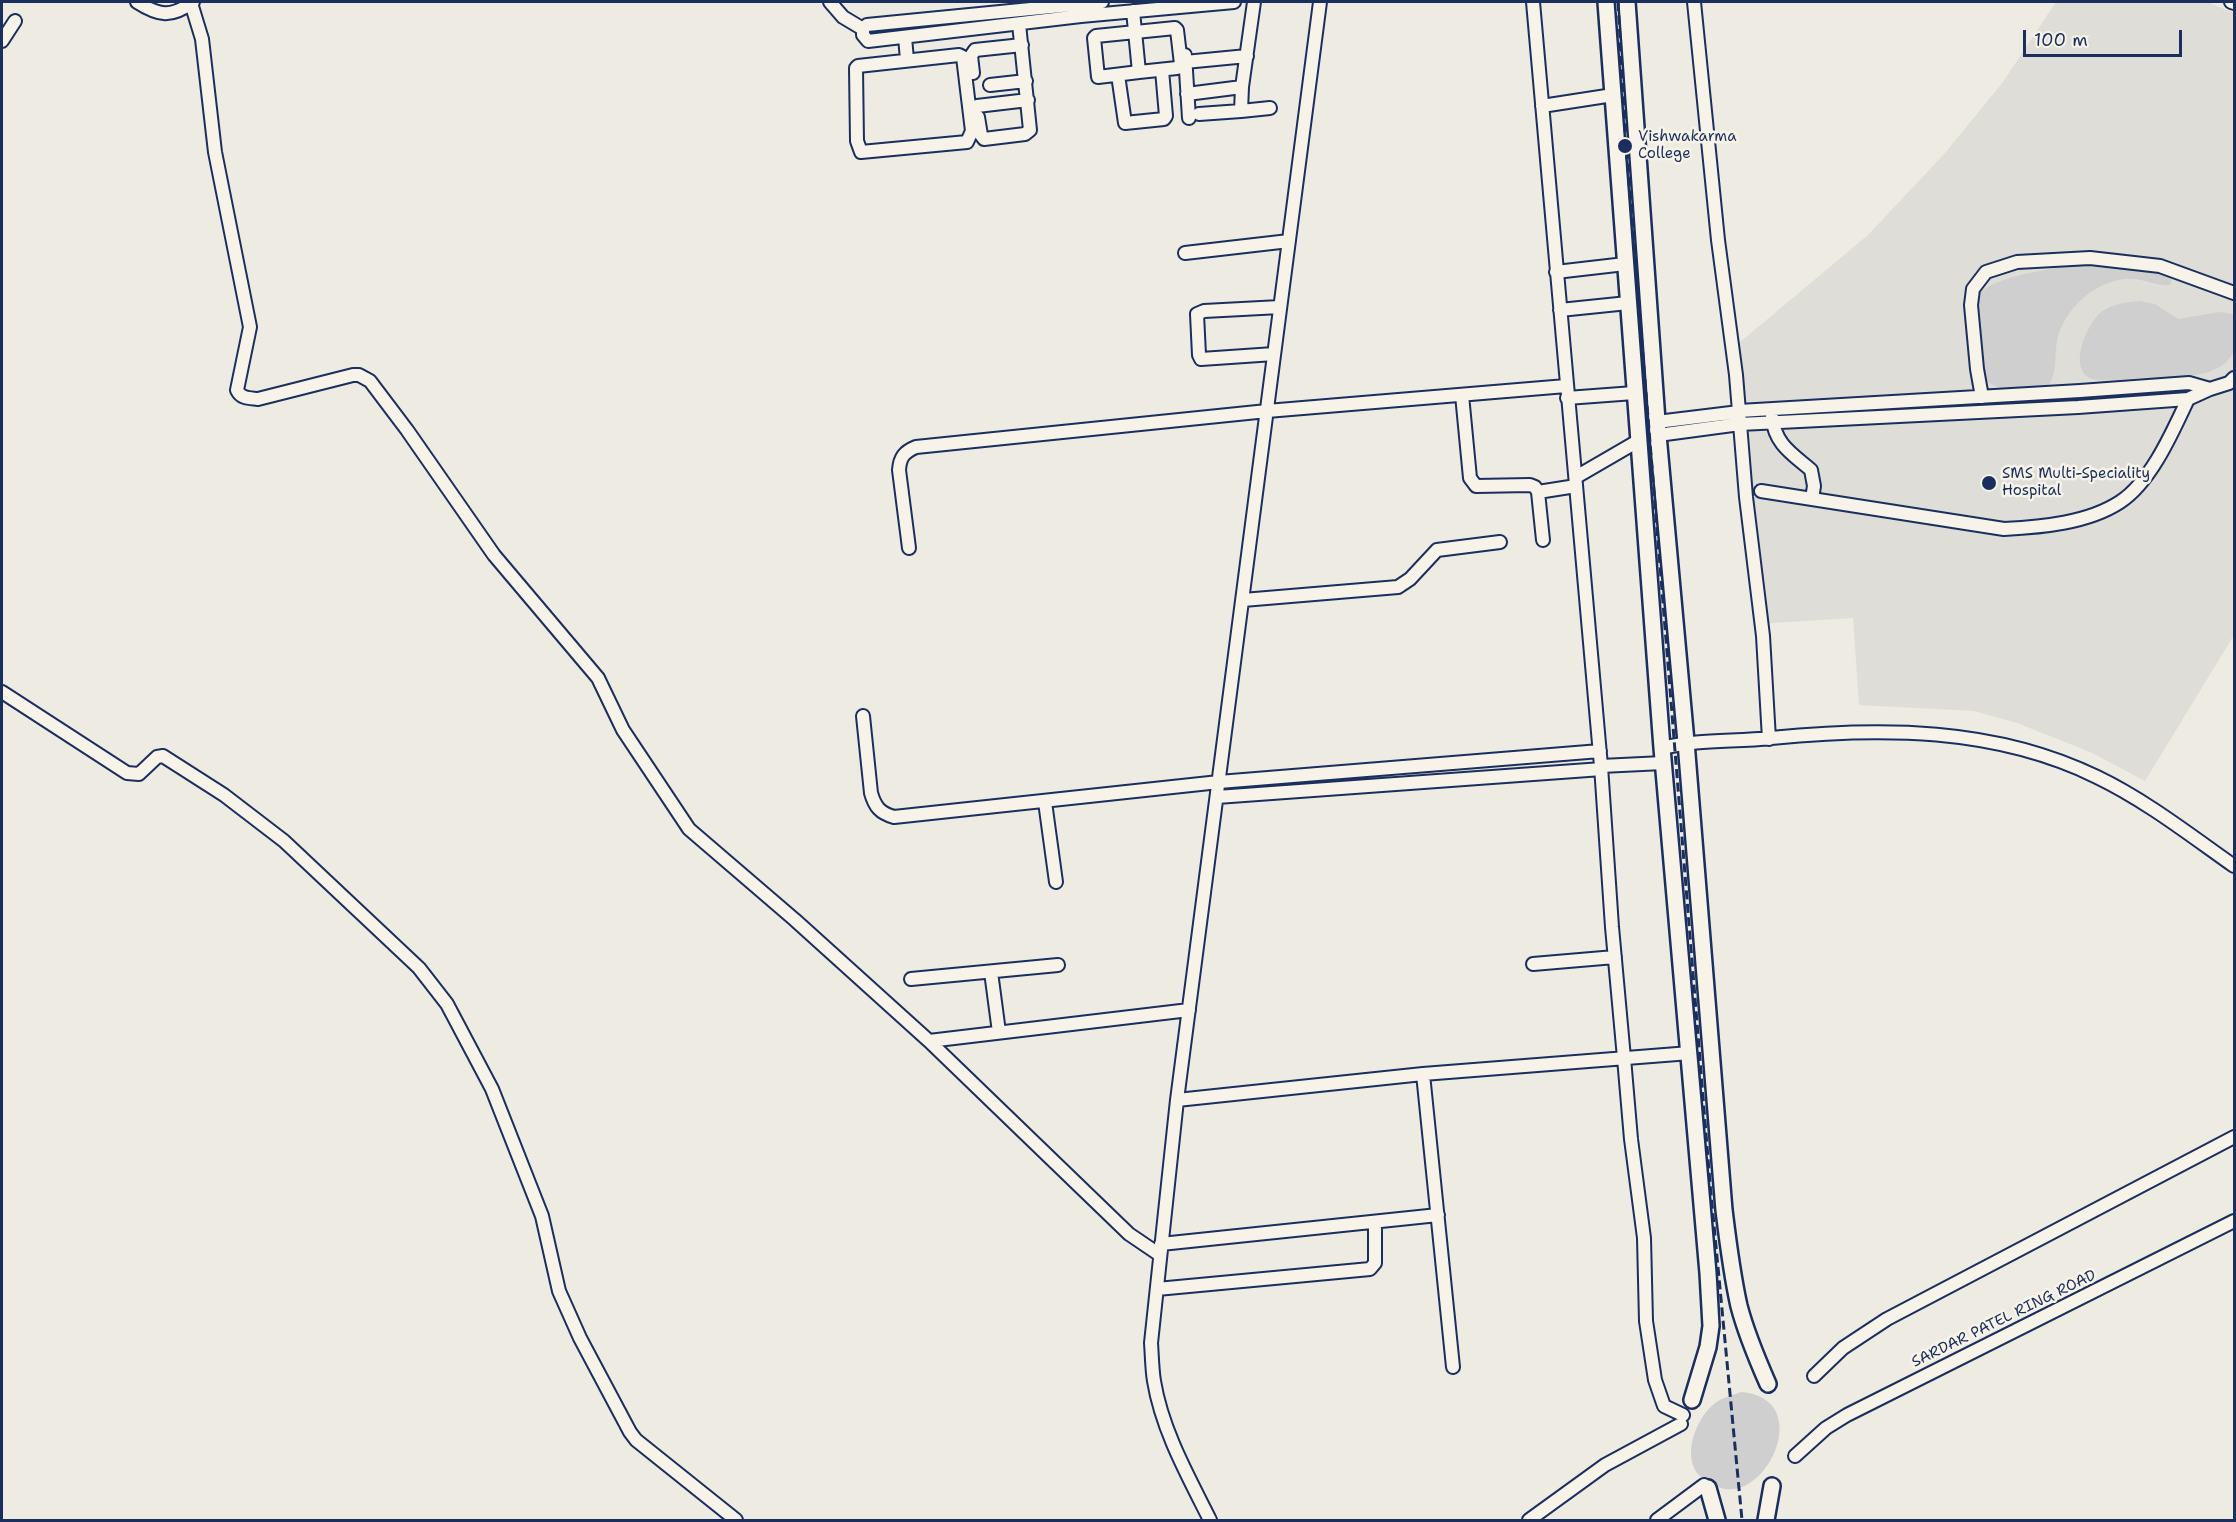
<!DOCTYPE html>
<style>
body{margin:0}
#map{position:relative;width:2236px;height:1522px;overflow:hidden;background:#eeebe2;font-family:"Shantell Sans",sans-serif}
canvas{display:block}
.frame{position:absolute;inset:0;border:3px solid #1b2f5e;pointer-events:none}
.scale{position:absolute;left:2023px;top:30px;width:159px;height:27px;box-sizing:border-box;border:3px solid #1b2f5e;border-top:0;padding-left:8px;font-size:18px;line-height:21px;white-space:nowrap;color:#1b2f5e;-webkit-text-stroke:4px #f7f3e8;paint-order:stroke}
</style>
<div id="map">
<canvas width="2236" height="1522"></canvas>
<div class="frame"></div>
<div class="scale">100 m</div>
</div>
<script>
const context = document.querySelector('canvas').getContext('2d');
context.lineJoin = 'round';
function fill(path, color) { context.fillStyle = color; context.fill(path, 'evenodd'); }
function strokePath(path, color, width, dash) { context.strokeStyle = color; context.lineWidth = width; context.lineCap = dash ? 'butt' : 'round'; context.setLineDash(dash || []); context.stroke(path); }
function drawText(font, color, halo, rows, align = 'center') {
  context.font = font + ' "Shantell Sans",sans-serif'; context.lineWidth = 5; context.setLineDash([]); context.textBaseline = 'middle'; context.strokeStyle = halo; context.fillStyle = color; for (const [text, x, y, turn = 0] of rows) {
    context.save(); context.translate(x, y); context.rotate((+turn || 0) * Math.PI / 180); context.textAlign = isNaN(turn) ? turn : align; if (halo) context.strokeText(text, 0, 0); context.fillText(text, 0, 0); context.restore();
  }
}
fill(new Path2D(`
 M2056,2H2207L2234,13V635L2145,781L2090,752L2017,723L1974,711L1859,705L1853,618L1757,624L1733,348L1868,235L1945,153L2003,82Z`), '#deddd8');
fill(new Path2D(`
 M2068,266H2115L2170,275L2172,278L2170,285C2159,287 2141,277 2125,279C2094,282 2063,310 2057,341C2054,357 2058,370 2049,385C2028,388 2000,396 1984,378L1972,301C1987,277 2041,271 2068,266Z
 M2140,301L2155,304L2178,319L2219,312L2233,314C2235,320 2234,329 2234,336C2234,340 2235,346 2234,350C2223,382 2165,377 2138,378C2127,379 2097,383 2088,377C2069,365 2087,324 2101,312C2112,304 2127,302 2140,301Z
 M1741,1392C1818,1398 1764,1510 1716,1486C1710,1483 1701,1478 1697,1473C1682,1452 1698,1416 1715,1403C1722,1398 1733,1395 1741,1392Z`), '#cfcfcf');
const minor = new Path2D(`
 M137,2C159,16 171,18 193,2
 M830,2L843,17L863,29
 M1102,2L867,25L863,29V35L868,41L1081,16L1234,2
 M1533,2L1601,766L1612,927L1624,1058L1631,1139L1644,1238L1646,1321L1655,1380L1664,1406L1683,1415
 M1694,2L1718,240L1736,375L1746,497L1763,636L1769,739
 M2231,2L2234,3
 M191,3L202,39L215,152L250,327L237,390C241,399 250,398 258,399L353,375H359L370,381L407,430L494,555L598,678L623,730L689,829L795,920L929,1041L1129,1234L1160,1255
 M1133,11L1139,72L1177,68L1181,64L1177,30L1175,28L1096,36L1094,38L1098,77L1139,72
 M905,37L907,60
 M2,41L15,21
 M959,55L963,57L972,131L967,142L861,152L857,141L856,68L858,66Z
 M1185,55L1189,118
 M1185,62L1247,56
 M973,73L971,56L975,50L1022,45
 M1118,75L1125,123L1164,119L1166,116L1162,70
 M990,85L1026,81
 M1242,87L1241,111L1270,108
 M1187,94L1242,87L1254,2
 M977,106L1028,100
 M1542,106L1613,95
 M1199,114L1241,111
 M978,117L981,135L984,139L1025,134L1030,130L1019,24
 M1185,253L1289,241
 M1556,272L1625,264
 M1560,310L1628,303
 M1274,354L1201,359L1199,355L1197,314L1204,311L1280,307
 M2210,389L2229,383L2234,378
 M1462,395L1470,478L1476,486L1530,485L1535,487L1538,492L1576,486
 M1982,397L1977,369L1971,305L1973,289L1986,272L2017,262L2090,258L2160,266L2234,293
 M1567,398L1634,393
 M1657,422L1739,412
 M1658,435L1740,424L2078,407L2188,399L2210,389L2189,383L2080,391L1739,411
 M1576,477L1638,441
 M1761,491L1812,499L1814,486L1811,470C1791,453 1775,444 1772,417
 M1538,492L1543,540
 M1812,499L2004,529C2042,527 2088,523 2120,502C2151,482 2173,431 2188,399
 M909,548L899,470C900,457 904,452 916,447L1267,411L1566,386
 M1243,600L1398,587L1410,579L1437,550L1500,542
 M2,692L127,773L139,774L157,757L163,756L224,795L284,841L419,968L447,1004L492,1089L542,1216L559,1291L580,1338L630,1432L636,1440L736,1520
 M863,716L871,793C875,807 880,813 894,817L1219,782L1600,751
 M1662,748C1698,739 1734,742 1771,738C1880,727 1995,727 2097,777C2145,800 2190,835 2234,866
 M1601,766L1663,763
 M1217,797L1602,769
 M1045,802L1056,882
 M1533,964L1615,957
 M991,972L999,1032
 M911,979L1058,965
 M929,1041L1189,1010
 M1423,1074L1453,1367
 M1177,1100L1423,1074L1690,1053
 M1161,1244L1438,1215
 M1157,1289L1370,1269L1375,1263V1222
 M1814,1376L1843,1348L1887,1319L2234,1137
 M1795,1456L1826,1428L1847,1415L2234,1221
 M1210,1520C1188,1476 1162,1430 1154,1381C1152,1369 1152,1356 1151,1343L1177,1100L1320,2
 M1529,1520L1605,1465L1681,1424
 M1657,1520L1704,1485`);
const major = new Path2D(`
 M1606,2L1662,748L1708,1273L1711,1326L1708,1347L1692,1400
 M1627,2L1658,435L1686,742L1724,1210C1728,1243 1732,1275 1739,1306C1746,1333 1757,1359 1768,1384
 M1708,1488L1717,1520
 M1766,1520L1772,1486`);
strokePath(minor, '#1b2f5e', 16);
strokePath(major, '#1b2f5e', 20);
strokePath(minor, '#f7f3e8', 12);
strokePath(major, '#f7f3e8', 15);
strokePath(new Path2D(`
 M1618,2L1626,146L1710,1183L1742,1520`), '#1b2f5e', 3, [9, 4.5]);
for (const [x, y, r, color] of [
 [1625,146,8,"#1b2f5e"],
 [1989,483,8,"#1b2f5e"]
]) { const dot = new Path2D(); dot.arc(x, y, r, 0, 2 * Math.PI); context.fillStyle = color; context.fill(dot); strokePath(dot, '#f7f3e8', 2); }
drawText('15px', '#1b2f5e', '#f7f3e8', [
 ["Vishwakarma",1638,137],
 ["College",1638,154],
 ["SMS Multi-Speciality",2002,474],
 ["Hospital",2002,491]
], 'left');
drawText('15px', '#1b2f5e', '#f7f3e8', [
 ["SARDAR PATEL RING ROAD",2004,1319,-26]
]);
</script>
